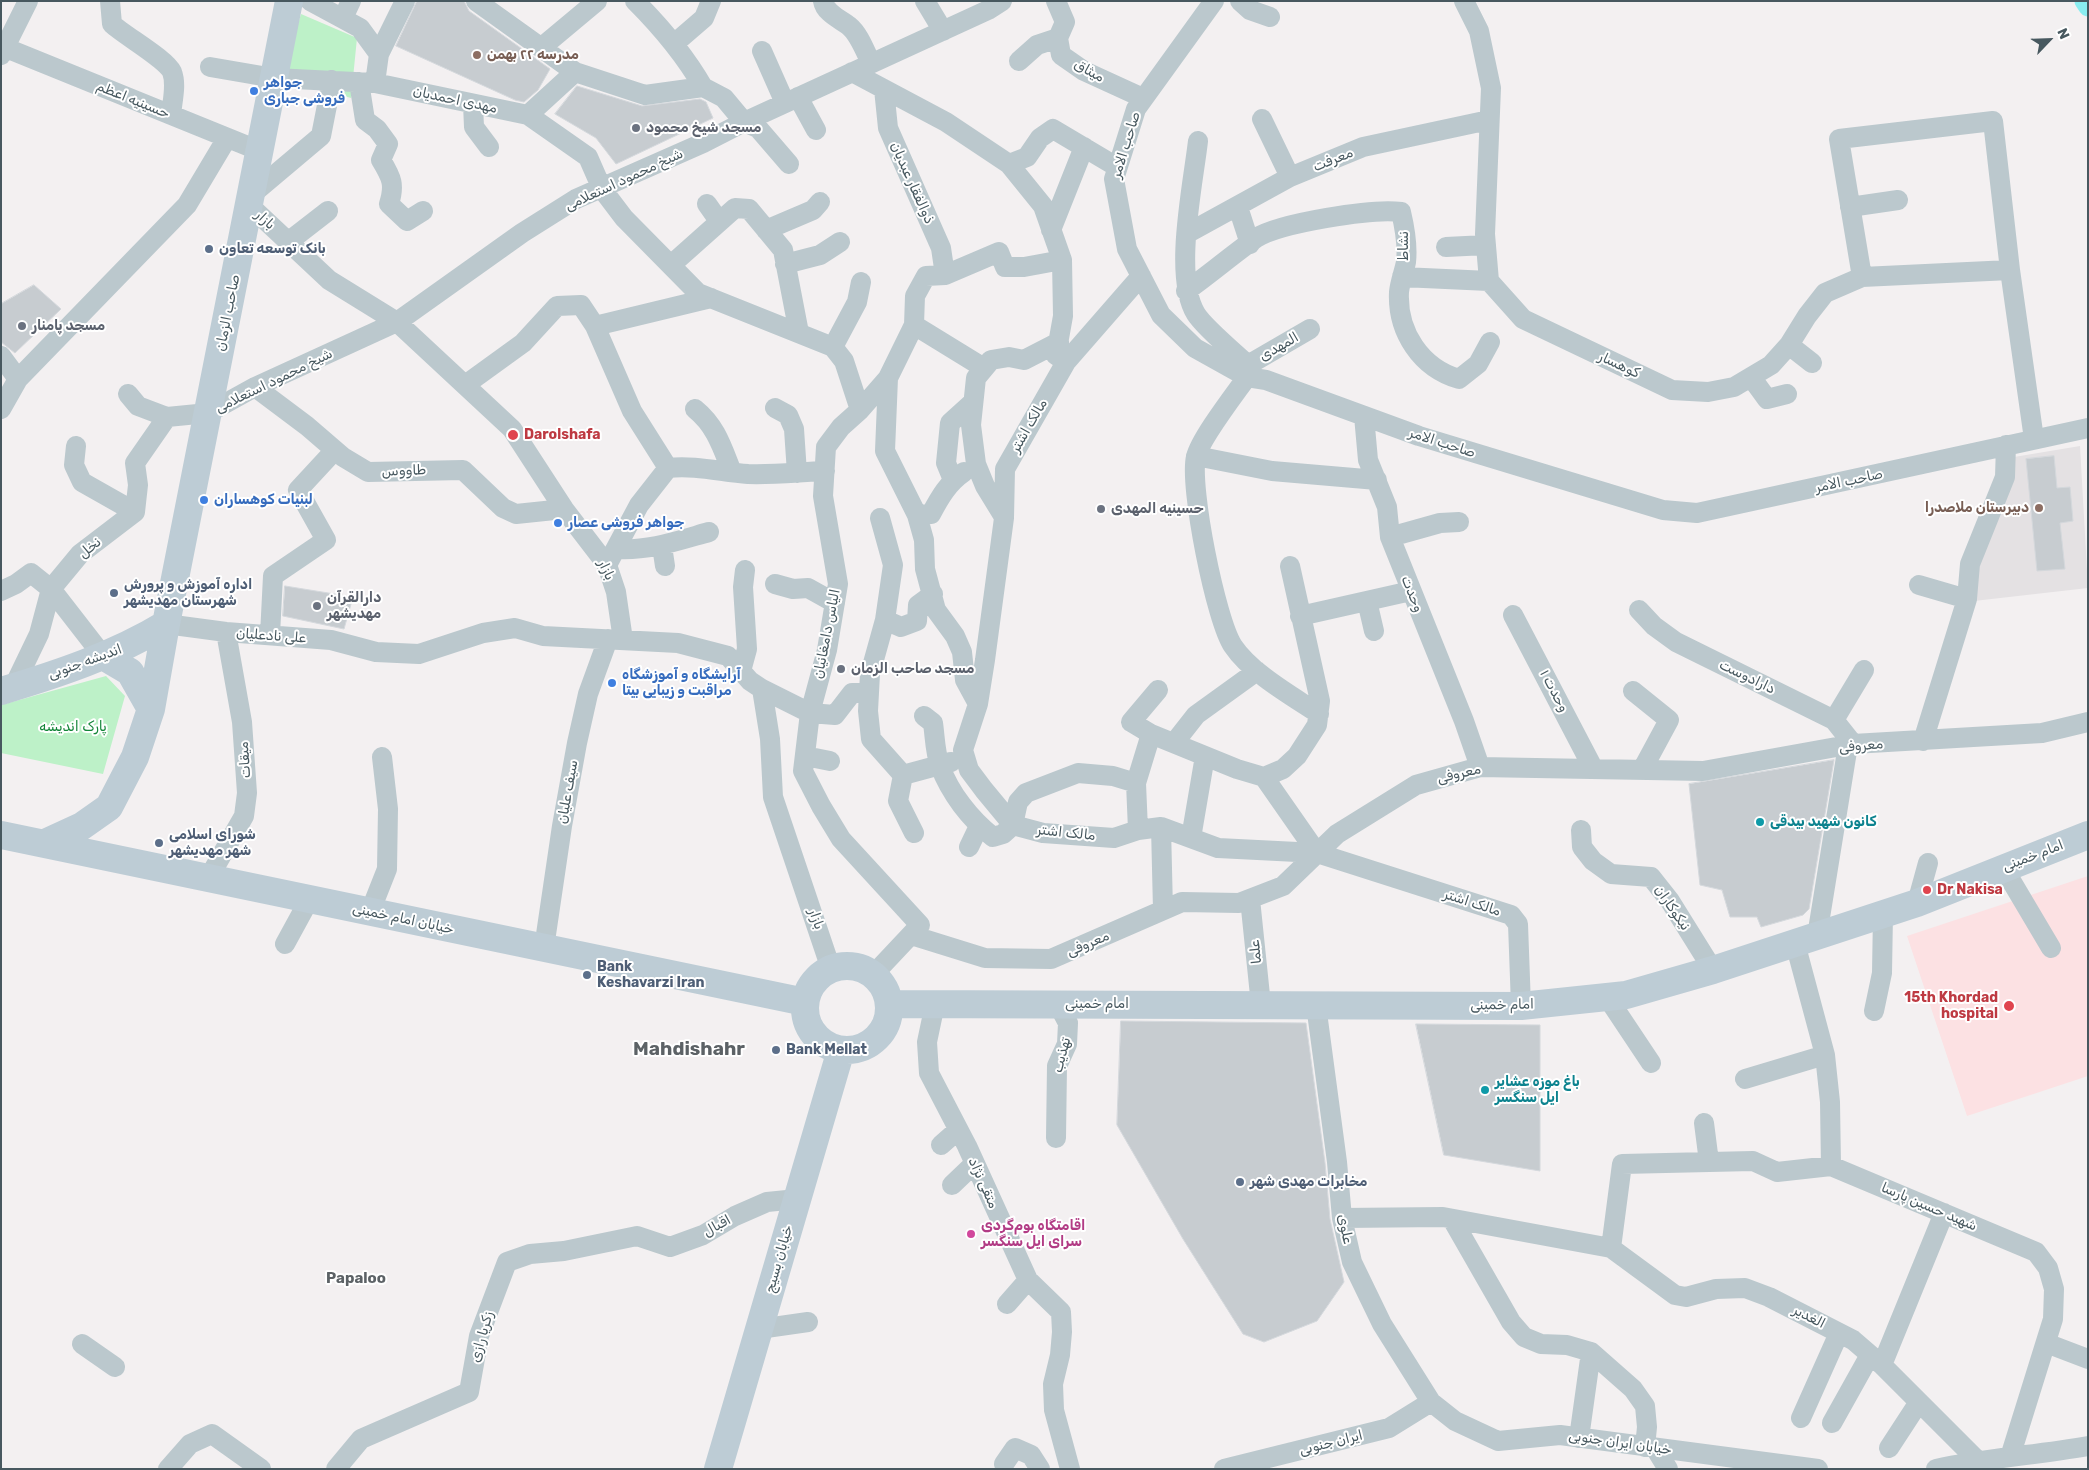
<!DOCTYPE html>
<meta charset="utf-8">
<style>
body{margin:0}
#map{position:relative;width:2089px;height:1470px;overflow:hidden;background:#f3f0f1;font-family:Rubik,sans-serif}
canvas{display:block}
.frame{position:absolute;inset:0;border:2px solid #47585f;pointer-events:none}
.north{position:absolute;left:2024px;top:15px;width:50px;height:50px;-webkit-text-stroke:4px #fff;paint-order:stroke;rotate:66deg;font-size:14px;font-weight:700;line-height:20px;text-align:center;color:#47585f}
.north::after{content:'';display:block;margin:auto;width:18px;height:22px;background:#47585f;clip-path:polygon(50% 0,100% 100%,50% 72%,0 100%)}
</style>
<div id="map">
<canvas width="2089" height="1470"></canvas>
<div class="frame"></div>
<div class="north">N</div>
</div>
<script>
const context = document.querySelector('canvas').getContext('2d');
context.lineJoin = 'round';
function fill(path, color) { context.fillStyle = color; context.fill(path, 'evenodd'); }
function strokePath(path, color, width, dash) { context.strokeStyle = color; context.lineWidth = width; context.lineCap = dash ? 'butt' : 'round'; context.setLineDash(dash || []); context.stroke(path); }
function drawText(font, color, halo, rows, align = 'center') {
  context.font = font + ' Rubik,Vazirmatn,sans-serif'; context.lineWidth = 4; context.setLineDash([]); context.textBaseline = 'middle'; context.strokeStyle = halo; context.fillStyle = color; for (const [text, x, y, turn = 0] of rows) {
    context.save(); context.translate(x, y); context.rotate((+turn || 0) * Math.PI / 180); context.textAlign = isNaN(turn) ? turn : align; if (halo) context.strokeText(text, 0, 0); context.fillText(text, 0, 0); context.restore();
  }
}
fill(new Path2D(`
 M2080,446L2088,588L1974,601L1976,559L2014,457Z`), '#e4e1e3');
fill(new Path2D(`
 M2088,876V1076L1967,1116L1907,936Z`), '#fce1e3');
fill(new Path2D(`
 M301,14L357,38L351,98L282,78Z
 M106,676L125,696L103,774L1,753V705Z`), '#bdf1c8');
strokePath(new Path2D(`
 M2084,1L2088,7`), '#89edf0', 19);
const building = new Path2D(`
 M417,1H464L469,11L550,69L538,90L524,102L515,100L396,46Z
 M577,86L642,106L700,99L706,102L713,118L616,164L596,138L555,114Z
 M34,285L61,309L15,353L1,342V304Z
 M2054,456L2057,488L2070,487L2073,521L2060,523L2065,569L2037,571L2026,459Z
 M285,586L353,597L344,629L283,616Z
 M1834,760L1809,909L1803,915L1761,927L1757,917H1730L1722,890L1700,885L1689,784Z
 M1121,1021L1306,1023L1325,1163L1330,1219L1344,1282L1317,1321L1264,1342L1243,1334L1183,1239L1117,1125Z
 M1416,1024L1540,1025V1171L1444,1155Z`);
fill(building, '#c7ccd0');
strokePath(building, '#d4d8dc', 1);
strokePath(new Path2D(`
 M110,1L112,24C125,36 166,59 172,72C177,85 172,102 171,115
 M310,1L360,28L379,54
 M476,1L575,72L528,115
 M635,1C662,28 684,54 703,87
 M823,1C825,13 840,19 849,26C859,34 865,51 871,63
 M925,1L943,31
 M1056,1L1065,22L1058,38L1061,55L1084,71L1143,98
 M1214,1L1136,109L1114,179L1127,249L1161,315L1195,348L1247,377L1266,380L1419,436L1663,510L1697,513L2088,428
 M1240,1L1250,10L1270,17
 M1464,1L1479,31L1491,88L1485,234L1489,281L1523,319L1672,390L1708,392L1734,387L1771,365L1789,345L1807,316L1825,293L1862,277L2010,270
 M343,18L351,1
 M675,43L704,18L711,1
 M542,47L597,1
 M6,48L260,151
 M762,51L785,103
 M1,55L28,1
 M1019,61L1037,45L1058,38
 M210,67L274,78L375,83L528,115L588,157L602,189L624,218L698,293L833,347L844,361L860,410
 M575,72L645,95L703,87L724,98L744,122L758,128L789,164
 M852,72L946,122L1009,164L1043,206L1062,260L1063,316L1056,355L1066,362L1141,276
 M359,82L365,120L377,129L388,144L381,160C392,178 395,185 389,204L407,221L423,211
 M375,83L379,54L405,1
 M884,89L888,128L941,248L945,275
 M798,97L816,130
 M473,104L474,127L489,147
 M1262,119L1290,177
 M1198,141C1193,185 1173,277 1196,314C1204,327 1235,353 1248,365L1247,377C1235,394 1200,439 1196,457C1189,486 1216,621 1233,646C1251,673 1292,696 1319,714
 M1009,164L1027,157L1040,138L1053,129L1117,167
 M251,195L321,136L332,80
 M707,204L719,221
 M249,205L329,280L397,322L512,429L564,509L607,565L616,592L623,640
 M1238,207L1250,244
 M1850,207L1898,200
 M766,230L813,210L820,202
 M1051,230L1084,147
 M1188,233L1290,177L1363,147L1489,120
 M288,242L328,211
 M1446,247L1486,245
 M785,264L820,255L840,242
 M671,265L735,208L749,209L783,250L799,333
 M1402,277L1489,281
 M1862,277L1839,139L1993,121L2010,270L2034,439
 M1186,291C1210,274 1232,255 1256,238C1280,223 1373,208 1401,212C1405,229 1408,245 1406,262C1404,272 1400,282 1399,292C1397,332 1421,368 1459,379L1478,364L1490,342
 M914,325L984,368
 M595,326L711,298
 M1789,345L1812,363
 M833,347L857,302L861,282
 M1,356L18,379
 M1066,362L1005,469L1004,518L985,660L978,704L963,750L969,770L984,790L1013,825L1043,833L1114,838L1138,830L1161,827L1218,848L1317,853L1511,915L1518,924L1521,1006
 M1248,365L1310,329
 M1751,377L1767,399L1787,394
 M888,378L885,451L917,515L924,540L925,569L936,610L955,636L962,652L965,680L978,704
 M465,385L523,343L557,306L581,305L595,326L632,411L668,468
 M255,387L307,426L343,457L368,472L463,470L503,508L516,514L564,509
 M128,394L138,406L167,417L208,413L255,387L397,322L522,233L576,199L703,143L744,122L988,10L1002,1
 M775,408L788,415L794,429L797,473
 M1,409L18,379L187,205L227,138
 M695,409C716,426 722,447 732,472
 M1364,416L1368,460L1387,507L1390,537L1464,721L1480,767
 M76,446L74,465L82,482L135,512
 M1196,456L1272,471L1377,480
 M953,480L946,463L950,423L971,404
 M917,515L931,514C940,497 948,483 964,472
 M1004,517L985,486L976,464L971,425L976,378L991,360L1009,357L1024,360L1059,342
 M880,518L893,565L885,620L870,674L868,711L871,739L903,775L898,801L914,833
 M1390,537L1440,523L1459,522
 M662,546L665,566
 M616,549C649,551 677,541 709,532
 M607,565L639,505L668,468C695,465 721,472 748,474C773,475 799,472 825,471
 M775,584L793,589L808,588L835,603
 M1919,585L1967,599
 M1,591L16,584L31,573L51,589L103,656
 M1367,601L1374,631
 M1639,610L1654,626L1676,642L1834,720L1853,744
 M1513,615L1593,768
 M1300,616L1411,591
 M885,620L901,627L917,621L918,605L933,594
 M166,624L226,632L331,640L376,652L419,654L483,633L515,628L543,636L678,643L728,656L750,681L762,689L770,739L773,797L831,969
 M270,635L273,576L326,540L298,490L335,450
 M741,671L747,649L743,587L745,570
 M13,688L39,634L51,589L80,554L135,512L138,485L135,463L167,417
 M762,689L810,713L835,715L852,693H869
 M1158,690L1131,722L1151,734L1237,769L1264,777L1283,769L1297,756L1317,725L1320,701L1290,566
 M1633,691L1669,720L1642,770
 M924,716L933,723C935,737 935,752 940,766C950,793 970,819 993,837L1003,834L1013,825L1018,802L1026,793L1078,773L1113,776L1136,783
 M1834,720L1864,670
 M1923,741L1967,599L1970,564L2005,477L2006,445
 M1174,743L1196,715L1257,671
 M805,756L830,761
 M903,775L951,762
 M1264,777L1317,853
 M1161,827L1163,910
 M1138,830L1136,783L1151,734
 M1581,830L1582,847L1593,861L1611,874L1651,877L1670,901L1713,970
 M1191,838L1205,756
 M969,847L979,826
 M2003,867L2051,948
 M208,879L244,816L247,793L242,722L226,632
 M1250,899L1261,1005
 M1917,903L1928,863
 M370,912L387,869L388,809L382,757
 M911,935L985,958L1051,959L1182,902L1239,903L1283,886L1337,834L1416,785L1480,767L1703,771L1853,744L2042,733L2088,722
 M1817,936L1848,745
 M1795,943L1825,1055L1830,1102L1831,1166L2036,1252L2048,1268L2054,1289L2053,1319L2010,1457
 M285,944L309,900
 M544,948L562,826L577,743L588,694L608,639
 M873,975L920,925L841,839L821,806L803,771L810,713L827,650L838,584L823,496L826,447L841,427L860,410L888,378L914,325L915,296L926,276L945,275L999,252L1005,267H1024L1062,260
 M1607,997L1651,1063
 M935,1004L927,1042L929,1073L967,1146L1028,1280L1061,1312L1062,1332L1060,1355L1053,1384L1054,1410L1070,1469
 M1316,1005L1337,1162L1342,1218L1352,1262L1382,1324L1431,1402L1455,1421L1498,1441L1560,1435L1818,1469
 M1874,1011L1882,973L1883,914
 M1745,1079L1825,1055
 M1704,1123L1709,1162
 M1056,1138L1057,1066L1067,1044L1068,1023L1058,1004
 M941,1145L958,1130
 M952,1185L974,1164
 M1342,1218L1443,1217L1611,1248L1675,1295L1686,1297L1716,1289L1745,1288L1769,1297L1853,1340L1882,1365L1977,1460
 M1452,1219L1511,1322L1524,1337L1541,1344L1567,1345L1591,1352L1633,1389L1645,1406L1647,1427L1645,1447
 M1611,1248L1622,1164L1753,1161L1777,1172L1831,1166
 M1007,1304L1028,1280
 M759,1329L808,1322
 M2046,1343L2088,1359
 M82,1344L115,1367
 M1882,1365L1944,1213
 M1801,1418L1839,1333
 M1832,1423L1870,1355
 M1579,1438L1591,1352
 M1655,1448L1668,1469
 M1889,1448L1919,1402
 M1004,1464L1015,1448L1031,1455L1040,1469
 M168,1469L190,1444L212,1434L261,1469
 M336,1469L361,1439L469,1392L479,1336L507,1262L530,1254L564,1251L637,1236L670,1247L703,1235L735,1216L767,1202L797,1199
 M1224,1469L1389,1428L1431,1402
 M1936,1469C1986,1458 2037,1455 2088,1446`), '#bbc8cd', 20);
strokePath(new Path2D(`
 M103,656L130,672L151,709
 M1,691C58,674 115,655 166,624
 M1,835L805,1002
 M45,843L82,826L109,807L135,757L151,709L166,624L289,1
 M805 1008a42 42 0 1 1 84 0a42 42 0 1 1-84 0Z
 M889,1004L1521,1006L1626,995L1713,970L1917,903L2088,835
 M718,1469L841,1050`), '#bdccd5', 28);
for (const [x, y, r, color] of [
 [477,55,5,"#8d6e63"],
 [254,91,5,"#3f7fe0"],
 [636,128,5,"#6b7280"],
 [209,249,5,"#5c6f8a"],
 [22,326,5,"#6b7280"],
 [513,435,6,"#e0444e"],
 [204,500,5,"#3f7fe0"],
 [2039,508,5,"#8d6e63"],
 [1101,509,5,"#6b7280"],
 [558,523,5,"#3f7fe0"],
 [114,593,5,"#5c6f8a"],
 [317,606,5,"#6b7280"],
 [841,669,5,"#6b7280"],
 [612,683,5,"#3f7fe0"],
 [1760,822,5,"#0f9aa8"],
 [159,843,5,"#5c6f8a"],
 [1927,890,5,"#e0444e"],
 [587,975,5,"#5c6f8a"],
 [2009,1006,6,"#e0444e"],
 [776,1050,5,"#5c6f8a"],
 [1485,1090,5,"#0f9aa8"],
 [1240,1182,5,"#5c6f8a"],
 [971,1234,5,"#d1479c"]
]) { const dot = new Path2D(); dot.arc(x, y, r, 0, 2 * Math.PI); context.fillStyle = color; context.fill(dot); strokePath(dot, '#fff', 2); }
drawText('bold 14px', '#785e54', '#fff', [
 ["مدرسه ۲۲ بهمن",487,55],
 ["دبیرستان ملاصدرا",2029,508,"right"]
], 'left');
drawText('14px', '#47585f', '#fff', [
 ["میثاق",1089,71,29],
 ["حسینیه اعظم",133,100,22],
 ["مهدی احمدیان",455,100,12],
 ["صاحب الامر",1126,145,-73],
 ["معرفت",1333,160,-22],
 ["شیخ محمود استعلامی",624,180,-25],
 ["ذوالفقار عبدیان",912,183,66],
 ["بازار",265,220,43],
 ["نشاط",1404,246,-90],
 ["صاحب الزمان",228,313,-79],
 ["المهدی",1279,347,-30],
 ["کوهسار",1619,365,25],
 ["شیخ محمود استعلامی",274,381,-26],
 ["مالک اشتر",1029,426,-60],
 ["صاحب الامر",1442,443,18],
 ["طاووس",404,471,-2],
 ["صاحب الامر",1849,481,-12],
 ["نخل",90,548,-39],
 ["بازار",606,570,65],
 ["وحدت",1412,594,68],
 ["الیاس دامغانیان",827,634,-79],
 ["علی نادعلیان",271,636,4],
 ["اندیشه جنوبی",85,662,-20],
 ["دارادوست",1747,677,26],
 ["وحدت ۱",1554,691,62],
 ["معروفی",1861,746,-5],
 ["میقات",245,760,-94],
 ["معروفی",1459,774,-13],
 ["سیف علیان",568,792,-80],
 ["مالک اشتر",1066,833,6],
 ["امام خمینی",2033,856,-21],
 ["مالک اشتر",1472,903,18],
 ["نیکوکاران",1672,908,55],
 ["خیابان امام خمینی",403,919,12],
 ["بازار",816,919,71],
 ["معروفی",1088,944,-23],
 ["علما",1256,952,-96],
 ["امام خمینی",1097,1004],
 ["امام خمینی",1502,1005,-1],
 ["تهذیب",1062,1055,-76],
 ["متقی نژاد",983,1183,66],
 ["شهید حسین پارسا",1929,1207,23],
 ["اقبال",717,1226,-29],
 ["علوی",1345,1229,79],
 ["خیابان بسیج",779,1259,-74],
 ["الغدیر",1809,1317,27],
 ["زکریا رازی",482,1337,-74],
 ["ایران جنوبی",1331,1443,-14],
 ["خیابان ایران جنوبی",1620,1443,8]
]);
drawText('bold 14px', '#366cbe', '#fff', [
 ["جواهر",264,83],
 ["فروشی جباری",264,99],
 ["لبنیات کوهساران",214,500],
 ["جواهر فروشی عصار",568,523],
 ["آرایشگاه و آموزشگاه",622,675],
 ["مراقبت و زیبایی بیتا",622,691]
], 'left');
drawText('bold 14px', '#5b616d', '#fff', [
 ["مسجد شیخ محمود",646,128],
 ["مسجد پامنار",32,326],
 ["حسینیه المهدی",1111,509],
 ["دارالقرآن",327,598],
 ["مهدیشهر",327,614],
 ["مسجد صاحب الزمان",851,669]
], 'left');
drawText('bold 14px', '#4e5e75', '#fff', [
 ["بانک توسعه تعاون",219,249],
 ["اداره آموزش و پرورش",124,585],
 ["شهرستان مهدیشهر",124,601],
 ["شورای اسلامی",169,835],
 ["شهر مهدیشهر",169,851],
 ["Bank",597,967],
 ["Keshavarzi Iran",597,983],
 ["Bank Mellat",786,1050],
 ["مخابرات مهدی شهر",1250,1182]
], 'left');
drawText('bold 14px', '#be3a42', '#fff', [
 ["Darolshafa",524,435],
 ["Dr Nakisa",1937,890],
 ["15th Khordad",1998,998,"right"],
 ["hospital",1998,1014,"right"]
], 'left');
drawText('14px', '#138538', '#fff', [
 ["پارک اندیشه",73,727]
]);
drawText('bold 14px', '#0d838f', '#fff', [
 ["کانون شهید بیدقی",1770,822],
 ["باغ موزه عشایر",1495,1082],
 ["ایل سنگسر",1495,1098]
], 'left');
drawText('bold 14px', '#b23c85', '#fff', [
 ["اقامتگاه بوم‌گردی",981,1226],
 ["سرای ایل سنگسر",981,1242]
], 'left');
drawText('bold 15px', '#5c6266', '#fff', [
 ["Papaloo",356,1279]
]);
drawText('bold 19px', '#5c6266', '#fff', [
 ["Mahdishahr",689,1050]
]);
</script>
